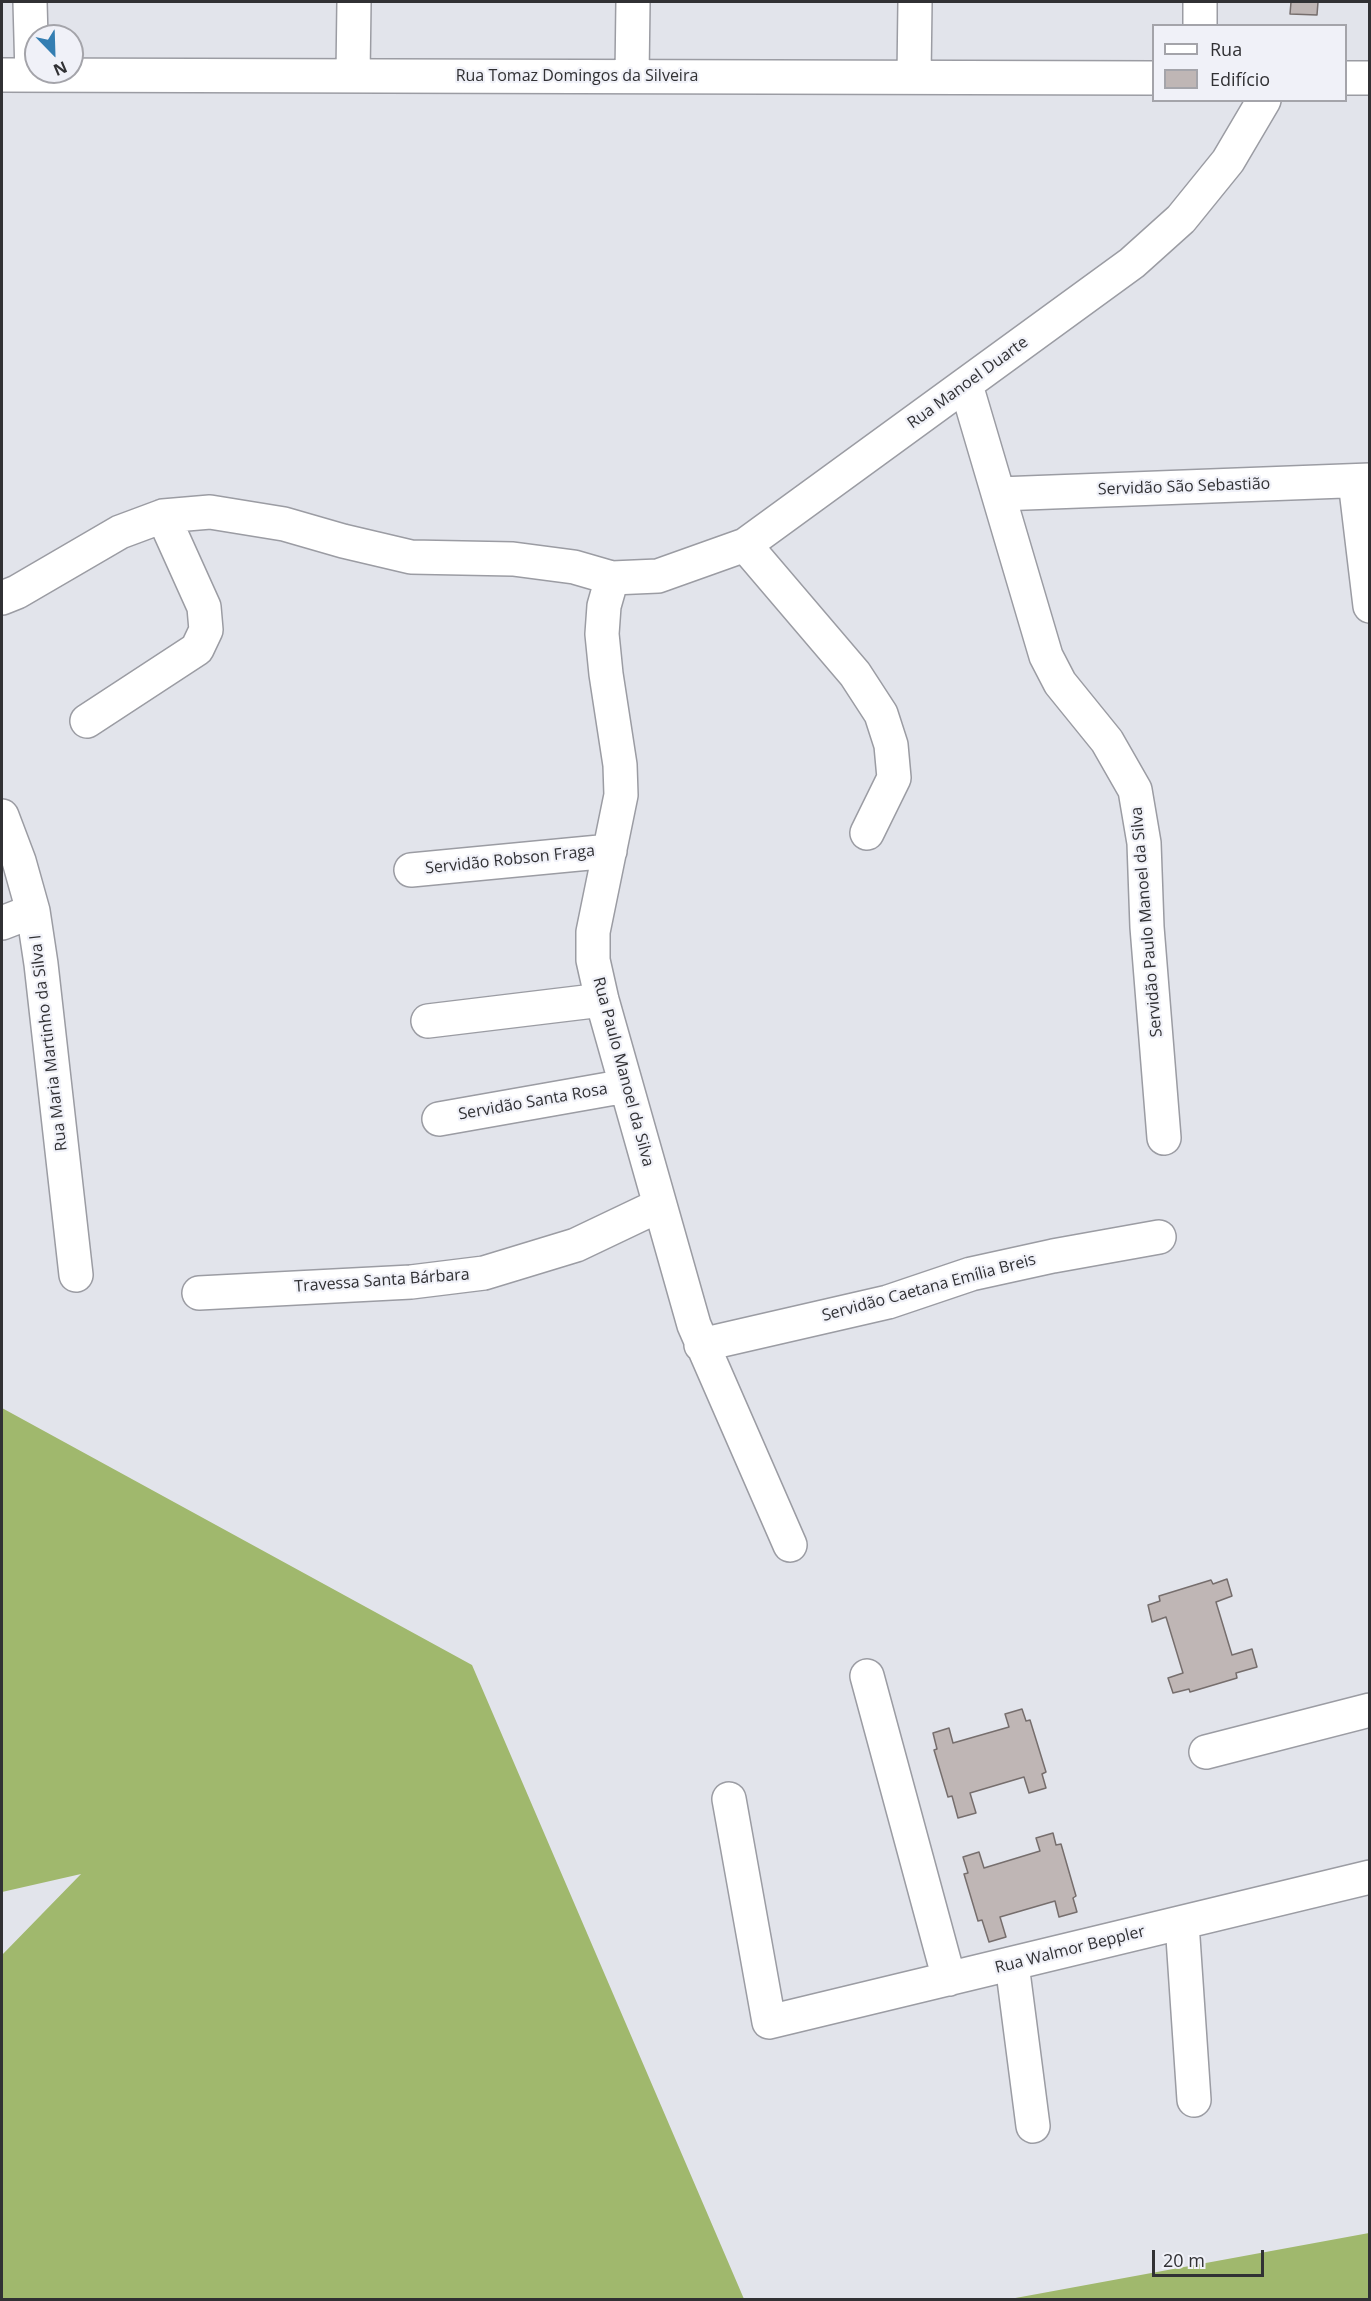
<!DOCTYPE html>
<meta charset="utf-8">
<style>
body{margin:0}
#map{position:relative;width:1371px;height:2301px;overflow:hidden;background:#e2e4eb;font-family:"Open Sans",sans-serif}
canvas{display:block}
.frame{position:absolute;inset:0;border:3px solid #313134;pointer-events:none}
.legend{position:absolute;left:1152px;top:24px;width:195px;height:78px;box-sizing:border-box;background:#f0f1f8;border:2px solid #a4a4aa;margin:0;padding:8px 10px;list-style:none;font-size:18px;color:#313134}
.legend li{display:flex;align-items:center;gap:12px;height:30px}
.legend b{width:30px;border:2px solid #a4a4aa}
.north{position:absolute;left:24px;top:24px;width:60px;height:60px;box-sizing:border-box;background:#f0f1f8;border:2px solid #a4a4aa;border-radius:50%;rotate:157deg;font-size:16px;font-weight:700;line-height:24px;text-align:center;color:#313134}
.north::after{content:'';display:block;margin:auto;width:21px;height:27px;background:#347eb2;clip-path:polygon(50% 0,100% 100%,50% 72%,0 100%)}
.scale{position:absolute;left:1152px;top:2250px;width:112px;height:27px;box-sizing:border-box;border:3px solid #313134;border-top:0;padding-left:8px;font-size:18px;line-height:21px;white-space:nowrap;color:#313134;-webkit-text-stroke:4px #f0f1f8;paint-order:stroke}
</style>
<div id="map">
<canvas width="1371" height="2301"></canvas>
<div class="frame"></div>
<ul class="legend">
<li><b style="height:8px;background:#fff"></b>Rua</li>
<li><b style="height:16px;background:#bfb6b5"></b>Edifício</li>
</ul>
<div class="north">N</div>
<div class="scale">20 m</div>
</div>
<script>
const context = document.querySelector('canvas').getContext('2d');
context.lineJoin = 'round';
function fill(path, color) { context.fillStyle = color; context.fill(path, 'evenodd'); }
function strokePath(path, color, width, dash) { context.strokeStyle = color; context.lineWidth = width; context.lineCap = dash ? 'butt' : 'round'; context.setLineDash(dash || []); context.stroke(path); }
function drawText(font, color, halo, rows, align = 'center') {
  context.font = font + ' "Open Sans",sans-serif'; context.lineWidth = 4.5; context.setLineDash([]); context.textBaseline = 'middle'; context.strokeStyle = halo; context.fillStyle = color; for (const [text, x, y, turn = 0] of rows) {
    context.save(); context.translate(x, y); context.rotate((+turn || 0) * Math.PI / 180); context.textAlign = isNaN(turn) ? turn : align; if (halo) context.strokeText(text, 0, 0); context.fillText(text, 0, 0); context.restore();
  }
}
fill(new Path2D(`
 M2,1408L472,1665L744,2299H2V1955L81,1874L2,1892Z
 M1369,2233V2299H1010Z`), '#a0b86d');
const building = new Path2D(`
 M1291,2H1318L1317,15L1290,14Z
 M1227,1579L1232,1596L1216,1602L1232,1655L1252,1649L1257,1667L1236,1673L1237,1678L1190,1692L1189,1689L1173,1693L1168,1678L1183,1673L1166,1617L1152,1622L1148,1605L1160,1601L1159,1596L1211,1580L1213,1584Z
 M1022,1709L1026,1721L1030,1720L1046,1772L1042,1774L1046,1788L1029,1793L1024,1777L970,1793L976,1813L958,1818L952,1796L948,1797L934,1750L937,1749L933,1733L949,1728L953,1743L1009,1727L1005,1714Z
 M1053,1833L1056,1845L1061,1844L1076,1896L1073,1898L1077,1912L1059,1917L1055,1901L1000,1917L1006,1937L989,1942L982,1920L978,1921L964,1874L968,1873L963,1857L979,1852L984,1868L1040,1851L1036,1838Z`);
fill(building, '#bfb6b5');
strokePath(building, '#766e6d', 1.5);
const minor = new Path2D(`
 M30,2L32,75
 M1200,26V2
 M2,75L1154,78
 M353,75L354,2
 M632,76L633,2
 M914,77L915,2
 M1346,78H1370
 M966,385L1046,656L1060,683L1107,741L1135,790L1144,843L1147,927L1164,1138
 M1355,481L1370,606
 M999,494L1370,480
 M745,545L855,674L881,714L891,745L894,778L867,833
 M612,578L604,606L602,634L606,674L620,765L621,795L593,932V960L602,1000L694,1325L790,1545
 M2,598L17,592L120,532L163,516L210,512L284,524L343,541L411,557L513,559L574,567L612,578L658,576L745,545L1132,263L1181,219L1228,161L1264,100
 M87,721L197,649L206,630L204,607L163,516
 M2,816L19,861L33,911L41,964L76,1275
 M411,870L610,851
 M2,923L33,911
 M428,1021L602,1000
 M439,1119L626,1086
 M199,1293L411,1282L484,1273L576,1245L660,1205
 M701,1345L888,1302L971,1274L1053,1256L1159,1237
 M867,1676L949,1979
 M1206,1752L1370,1710
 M729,1799L769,2022L1370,1877
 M1182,1923L1194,2100
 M1012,1964L1033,2126`);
strokePath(minor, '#9b9ca3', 36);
strokePath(minor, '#fff', 33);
drawText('16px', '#313134', '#f0f1f8', [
 ["Rua Tomaz Domingos da Silveira",577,76],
 ["Rua Manoel Duarte",968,383,-36],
 ["Servidão São Sebastião",1184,487,-2],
 ["Servidão Robson Fraga",510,860,-6],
 ["Servidão Paulo Manoel da Silva",1147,922,-95],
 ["Rua Maria Martinho da Silva I",49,1043,-97],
 ["Rua Paulo Manoel da Silva",623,1072,75],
 ["Servidão Santa Rosa",533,1102,-10],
 ["Travessa Santa Bárbara",382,1281,-4],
 ["Servidão Caetana Emília Breis",929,1288,-15],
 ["Rua Walmor Beppler",1070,1950,-14]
]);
</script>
